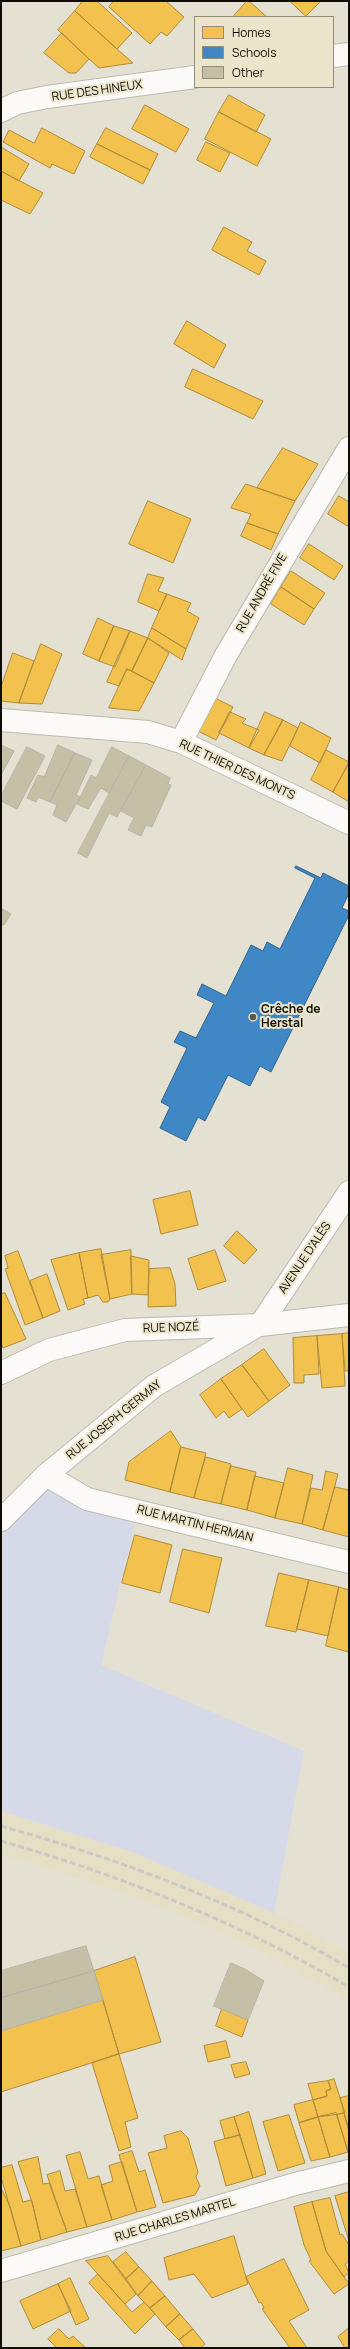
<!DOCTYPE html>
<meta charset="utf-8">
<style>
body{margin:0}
#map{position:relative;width:350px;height:2349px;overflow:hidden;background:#e4e1d3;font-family:Manrope,sans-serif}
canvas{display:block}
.frame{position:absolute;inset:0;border:2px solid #0e0c04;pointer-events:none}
.legend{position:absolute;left:194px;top:16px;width:140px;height:72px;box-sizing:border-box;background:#ece5cb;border:1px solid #938e7b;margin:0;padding:5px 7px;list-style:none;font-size:12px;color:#0e0c04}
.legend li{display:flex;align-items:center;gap:8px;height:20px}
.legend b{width:20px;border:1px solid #938e7b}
</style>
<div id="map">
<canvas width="350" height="2349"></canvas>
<div class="frame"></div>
<ul class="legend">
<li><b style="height:11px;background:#f2c14e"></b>Homes</li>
<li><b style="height:11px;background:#3f88c5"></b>Schools</li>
<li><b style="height:11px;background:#c5bfa5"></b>Other</li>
</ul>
</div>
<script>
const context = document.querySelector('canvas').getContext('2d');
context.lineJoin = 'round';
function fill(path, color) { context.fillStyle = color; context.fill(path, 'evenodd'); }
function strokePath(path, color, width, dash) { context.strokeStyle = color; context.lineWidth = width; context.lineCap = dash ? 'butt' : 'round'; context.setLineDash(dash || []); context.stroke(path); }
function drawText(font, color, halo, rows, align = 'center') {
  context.font = font + ' Manrope,sans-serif'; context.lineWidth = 4; context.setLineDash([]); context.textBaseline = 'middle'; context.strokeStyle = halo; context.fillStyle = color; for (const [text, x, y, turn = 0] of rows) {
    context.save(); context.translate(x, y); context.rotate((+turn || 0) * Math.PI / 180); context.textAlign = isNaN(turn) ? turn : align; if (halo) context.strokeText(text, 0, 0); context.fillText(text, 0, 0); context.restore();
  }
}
fill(new Path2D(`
 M1,1811L135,1853L274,1913L340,1948L349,1953V2000L256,1948L188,1918L121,1892L1,1854Z`), '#e5dfc6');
fill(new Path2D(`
 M46,1475L138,1510L101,1665L304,1751L274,1913L135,1853L1,1811V1506Z`), '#d6dae8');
const homes = new Path2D(`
 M83,1H97L132,33L117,49L75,11Z
 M114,1H166L184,17L167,36L161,32L150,44L109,7Z
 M247,1H249L267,17H233Z
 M290,1H321L306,16Z
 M75,11L117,49L133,63L99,68L89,59L58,30Z
 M62,33L89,59L76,73H69L44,53Z
 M229,95L265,115L256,132L219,112Z
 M145,105L189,129L176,152L132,129Z
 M219,112L271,139L257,166L205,139Z
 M42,128L85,151L74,174L52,164L50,168L3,142L9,130L34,143Z
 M106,128L158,154L150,170L97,144Z
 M206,142L230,153L220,172L197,160Z
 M97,144L150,170L143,184L90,157Z
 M1,147L29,164L19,181L1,171Z
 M1,171L43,193L30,214L1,200Z
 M224,227L252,242L247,251L266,261L259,275L212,250Z
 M187,321L226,345L214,368L174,344Z
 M193,369L263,401L253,419L185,387Z
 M283,448L318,464L295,501L257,488Z
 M246,484L295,501L278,534L247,523L251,514L231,508Z
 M339,496L349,502V527L328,514Z
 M148,501L191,519L173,563L129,544Z
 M247,523L278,534L271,550L241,536Z
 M309,544L343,566L334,580L300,558Z
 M291,571L325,593L314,609L281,587Z
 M148,574L164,578L158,591L167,594L159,611L138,602Z
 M281,587L314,609L304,625L271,604Z
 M167,594L191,603L187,611L199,618L186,649L152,628Z
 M98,618L114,626L99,661L83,654Z
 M114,626L130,631L115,667L99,661Z
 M152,628L186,649L182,660L148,638Z
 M130,631L148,638L132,671L127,669L119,686L107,682Z
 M148,638L169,653L154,683L132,671Z
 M41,644L62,654L42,704L19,703Z
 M13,653L34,661L19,703L1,701V687Z
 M127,669L154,683L139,711L109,708Z
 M215,698L233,707L216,740L198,731Z
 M230,712L246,719L242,723L259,730L249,748L219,733Z
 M265,712L283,720L264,755L249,748Z
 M283,720L298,728L282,761L264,755Z
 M301,722L331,738L320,763L290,746Z
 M326,750L349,762L333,792L311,780Z
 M349,764V802L333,792Z
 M190,1191L198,1225L161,1234L153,1200Z
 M237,1231L257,1250L244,1264L224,1246Z
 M101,1249L110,1299L108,1302H103L98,1295L88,1298L79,1253Z
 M131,1250L132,1294L110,1299L101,1255Z
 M215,1250L226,1281L198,1290L188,1259Z
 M18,1251L43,1318L25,1325L5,1269L8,1268L5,1256Z
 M79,1253L88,1298L83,1299L85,1304L68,1310L51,1260Z
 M131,1256L149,1260L148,1295L132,1294Z
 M170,1268L175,1284L176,1306L148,1307L149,1269Z
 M47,1274L60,1311L43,1318L30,1281Z
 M5,1293L26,1339L3,1348L1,1343V1294Z
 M349,1333V1371H345L342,1334Z
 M342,1334L345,1386L322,1388L317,1336Z
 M317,1336L319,1374L304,1375V1383H294L293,1338Z
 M264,1349L290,1385L269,1401L242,1365Z
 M242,1365L269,1401L248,1417L221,1379Z
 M221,1379L242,1409L229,1418L224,1411L216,1418L200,1395Z
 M171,1431L181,1447L170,1492L125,1480L129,1462Z
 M181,1447L206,1453L194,1498L170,1492Z
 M206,1457L231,1464L221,1504L194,1498Z
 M231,1466L256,1472L247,1510L221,1504Z
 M288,1468L313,1475L302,1524L275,1518Z
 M326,1471L338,1474L323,1530L302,1524L311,1488L322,1490Z
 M255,1476L284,1483L275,1518L247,1510Z
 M335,1487L349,1490V1537L323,1530Z
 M135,1535L172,1545L160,1593L122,1583Z
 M183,1549L222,1558L209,1613L170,1602Z
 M279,1573L309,1580L296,1632L266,1626Z
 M309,1580L339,1587L328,1636L297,1629Z
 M339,1587L349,1590V1652L326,1646Z
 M135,1957L161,2042L119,2054L94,1971Z
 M103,2000L119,2054L1,2092V2031Z
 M222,2009L248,2020L242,2037L216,2026Z
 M226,2041L230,2057L208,2062L204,2046Z
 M119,2054L138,2118L125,2122L131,2147L119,2151L92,2063Z
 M246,2062L250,2074L235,2078L231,2065Z
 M334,2079L345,2113L318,2117L313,2100L327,2096L326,2091L331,2089L328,2081Z
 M328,2081L331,2089L326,2091L327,2096L313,2100L308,2084Z
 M349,2096V2131L340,2098Z
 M313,2100L318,2117L299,2123L294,2105Z
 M249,2112L266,2174L253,2178L234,2117Z
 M336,2113L348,2152L330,2157L318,2117Z
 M344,2113L349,2131L348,2152L337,2115Z
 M289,2115L305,2163L278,2171L263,2122Z
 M234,2117L240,2135L225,2139L220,2121Z
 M318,2117L330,2157L311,2161L299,2123Z
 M181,2131L188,2138L198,2172L196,2177L200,2186L195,2195L163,2203L148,2153L167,2148L164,2136Z
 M240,2135L253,2178L226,2186L214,2142Z
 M132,2151L139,2172L145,2170L156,2207L137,2212L119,2155Z
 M80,2152L88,2179L99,2176L112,2220L87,2227L66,2156Z
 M38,2157L43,2184L49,2183L67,2232L41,2240L32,2202L18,2162Z
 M122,2162L137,2212L112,2220L101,2185L113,2181L109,2166Z
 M12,2165L23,2202L31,2200L32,2202L41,2240L21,2246L1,2177V2168Z
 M60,2171L65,2191L75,2189L87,2227L67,2232L47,2175Z
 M1,2188L10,2206L21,2246L1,2251Z
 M349,2192V2241L335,2196Z
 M330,2198L340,2235L342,2234L349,2245V2261L345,2264L349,2273L344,2277L326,2251L312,2202Z
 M312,2202L326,2251L349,2284L334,2294L309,2261L311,2260L304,2245L294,2207Z
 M234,2236L248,2284L212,2298L194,2274L169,2280L164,2258Z
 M126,2252L139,2267L126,2279L113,2262Z
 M108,2256L136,2294L125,2304L86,2261Z
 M284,2259L309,2310L289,2321L307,2348H290L262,2309L264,2308L261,2302L259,2303L246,2277Z
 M139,2267L152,2281L138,2296L126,2279Z
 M98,2274L132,2312L144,2302L155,2314L135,2334L89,2283Z
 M70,2278L89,2319L76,2325L58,2284Z
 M152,2281L165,2296L150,2308L138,2296Z
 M58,2284L71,2311L33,2329L20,2301Z
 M165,2296L180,2314L166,2327L150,2308Z
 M180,2314L193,2329L179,2340L166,2327Z
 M349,2328V2348H345L338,2337Z
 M59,2329L69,2339L73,2336L86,2348H57L48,2339Z
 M193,2329L205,2344L200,2348H185L179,2340Z`);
fill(homes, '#f2c14e');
strokePath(homes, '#ae8b38', 1);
const schools = new Path2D(`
 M296,866L321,878L323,873L349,886V893L342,908L349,911V915L271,1072L260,1066L250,1086L228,1075L205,1121L198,1117L186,1141L160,1128L170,1107L161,1102L187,1048L174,1042L180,1031L196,1038L214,1003L197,995L202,984L226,996L251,945L263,951L267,942L280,949L315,878L295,868Z`);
fill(schools, '#3f88c5');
strokePath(schools, '#30638b', 1);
const building = new Path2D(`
 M1,745L14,751L1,775Z
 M58,745L75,753L50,802L38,797L36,802L27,798L38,775L44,777Z
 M27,747L45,756L17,809L1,801V796Z
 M112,747L129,756L109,793L101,788L88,809L77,804L91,775L96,778Z
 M75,753L92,760L76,795L80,797L66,822L53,815L57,805L50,802Z
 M129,756L146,765L117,817L109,813L87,858L78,853Z
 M146,765L170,778L168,784L171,785L152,827L146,825L141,836L128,830L134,818L121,811Z
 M3,909L11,914L4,925L1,924Z
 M86,1946L94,1971L1,1998V1971Z
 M231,1963L245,1969L264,1981L248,2020L214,2006Z
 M94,1971L103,2000L1,2031V1998Z`);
fill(building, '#c5bfa5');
strokePath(building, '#b6b3a8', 1);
const street = new Path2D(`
 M333,56L349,54
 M1,111L17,103L47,97L195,77
 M1,720L148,732L181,742L349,823
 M181,742L226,655L349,448
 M1,1373L49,1350L125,1330L260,1325L349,1315
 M46,1475L87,1499L349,1562
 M1,1520L46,1475L154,1386L257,1326
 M1,2271L295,2184L349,2171`);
const secondary = new Path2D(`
 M260,1325L349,1192`);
strokePath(street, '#bdbaaf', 24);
strokePath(secondary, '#bdbaaf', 24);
strokePath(street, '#fbfaf8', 22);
strokePath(secondary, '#fbfaf8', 22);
strokePath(new Path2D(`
 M1,1826C122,1860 240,1904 349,1968
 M1,1841C123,1876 239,1923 349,1987`), '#cac9c5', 3, [6, 3]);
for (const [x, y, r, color] of [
 [253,1017,4,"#59574c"]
]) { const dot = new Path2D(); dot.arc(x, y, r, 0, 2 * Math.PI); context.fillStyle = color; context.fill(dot); strokePath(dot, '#ece5cb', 1.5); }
drawText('12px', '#0e0c04', '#ece5cb', [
 ["RUE DES HINEUX",97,91,-8],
 ["RUE ANDRÉ FIVE",262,593,-60],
 ["RUE THIER DES MONTS",237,770,25],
 ["AVENUE D'ALÈS",305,1258,-56],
 ["RUE NOZÉ",171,1328,-2],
 ["RUE JOSEPH GERMAY",114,1420,-39],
 ["RUE MARTIN HERMAN",195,1524,14],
 ["RUE CHARLES MARTEL",175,2220,-17]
]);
drawText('bold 12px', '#0e0c04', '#ece5cb', [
 ["Crêche de",261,1010],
 ["Herstal",261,1024]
], 'left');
</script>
